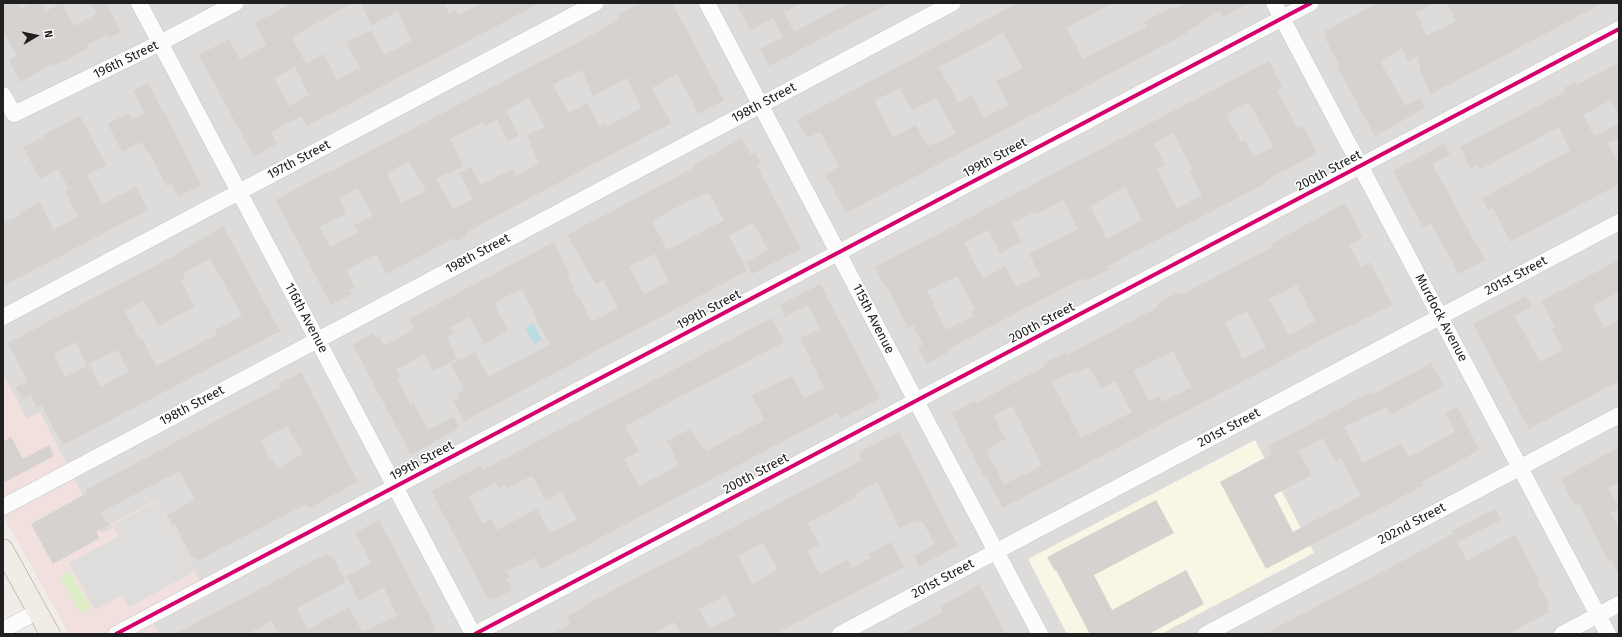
<!DOCTYPE html>
<style>
body{margin:0}
#map{position:relative;width:1622px;height:637px;overflow:hidden;background:#efece9;font-family:"Fira Sans",sans-serif}
canvas{display:block}
.frame{position:absolute;inset:0;border:4px solid #202020;pointer-events:none}
.north{position:absolute;left:16px;top:16px;width:40px;height:40px;-webkit-text-stroke:3px #fff;paint-order:stroke;rotate:81deg;font-size:11px;font-weight:700;line-height:16px;text-align:center;color:#202020}
.north::after{content:'';display:block;margin:auto;width:14px;height:18px;background:#202020;clip-path:polygon(50% 0,100% 100%,50% 72%,0 100%)}
</style>
<div id="map">
<canvas width="1622" height="637"></canvas>
<div class="frame"></div>
<div class="north">N</div>
</div>
<script>
const context = document.querySelector('canvas').getContext('2d');
context.lineJoin = 'round';
function fill(path, color) { context.fillStyle = color; context.fill(path, 'evenodd'); }
function strokePath(path, color, width, dash) { context.strokeStyle = color; context.lineWidth = width; context.lineCap = dash ? 'butt' : 'round'; context.setLineDash(dash || []); context.stroke(path); }
function drawText(font, color, halo, rows, align = 'center') {
  context.font = font + ' "Fira Sans",sans-serif'; context.lineWidth = 3; context.setLineDash([]); context.textBaseline = 'middle'; context.strokeStyle = halo; context.fillStyle = color; for (const [text, x, y, turn = 0] of rows) {
    context.save(); context.translate(x, y); context.rotate((+turn || 0) * Math.PI / 180); context.textAlign = isNaN(turn) ? turn : align; if (halo) context.strokeText(text, 0, 0); context.fillText(text, 0, 0); context.restore();
  }
}
fill(new Path2D(`
 M3,3H1619V634H158L153,624L156,500L112,524L113,528L102,534L40,412L27,419L3,375Z`), '#dedcda');
fill(new Path2D(`
 M3,375L27,419L40,412L102,533L113,528L111,524L156,500L208,596L153,624L158,634H69L3,515Z`), '#f1e0de');
fill(new Path2D(`
 M1255,440L1314,553L1161,634H1067L1028,559Z`), '#f8f6e5');
fill(new Path2D(`
 M70,571L91,608L80,614L60,577Z`), '#dcedc7');
fill(new Path2D(`
 M156,501L194,572L129,607L122,595L95,610L69,563L119,536L113,525Z`), '#dfdddc');
fill(new Path2D(`
 M533,323L542,339L534,344L525,328Z`), '#bbdbe3');
fill(new Path2D(`
 M3,3H18L21,8L30,3H42L46,11L62,3L74,26L97,14L90,3H107L121,32L108,39L107,35L87,45L88,48L78,54L54,66L53,64L20,82L9,60L17,56L3,31Z
 M293,3H352L292,37L306,64L324,54L337,80L360,68L346,42L371,30L384,55L411,41L398,11L371,26L361,3H444L449,13L456,9L459,15L482,3H540L307,126L301,116L271,132L277,144L254,157L199,55L229,39L240,60L266,45L255,23ZM295,67L309,95L289,106L274,78Z
 M640,3H672L724,100L699,114L677,74L652,88L671,123L490,219L466,233L468,235L456,242L454,238L386,274L376,254L346,270L355,287L349,290L352,294L331,305L276,200L325,173L326,174L588,37L619,20L617,15ZM582,70L593,96L627,78L641,108L607,127L605,123L599,126L587,103L569,113L553,85ZM529,98L545,127L527,135L539,164L515,176L512,169L480,185L471,167L459,173L473,199L453,209L436,179L464,166L450,139L483,122L485,126L497,120L508,141L519,136L506,110ZM409,161L426,191L401,203L387,173ZM358,188L373,216L354,225L358,232L330,247L320,227L346,214L339,199Z
 M736,3H800L784,12L794,32L849,3H890L769,66L760,49L783,37L773,18L750,30Z
 M1018,3H1112L1067,28L1083,59L1147,27L1144,22L1173,7L1174,9L1185,3H1248L1223,17L1220,11L1198,23L1199,25L1186,31L1187,33L846,213L825,174L839,167L820,132L807,138L797,120ZM1003,33L1023,68L996,81L1009,105L984,118L972,95L958,103L939,67ZM900,88L912,110L936,98L956,133L937,143L927,146L916,125L893,137L874,101Z
 M1378,3H1436L1416,13L1427,36L1456,21L1447,3H1603L1431,94L1421,73L1418,56L1408,61L1402,48L1380,61L1405,106L1420,98L1425,108L1375,136L1337,66L1339,65L1323,34L1326,33L1325,31Z
 M1269,61L1282,88L1277,90L1298,129L1303,126L1317,153L1265,181L1266,183L1107,266L1109,269L1086,281L1084,278L1073,283L948,349L949,352L927,364L918,347L923,345L913,325L908,328L887,286H885L875,267ZM1249,102L1273,147L1254,157L1245,140L1241,142L1226,114ZM1173,133L1192,169L1189,171L1202,195L1177,209L1157,169L1165,165L1154,143ZM1125,187L1142,220L1107,239L1090,206ZM1063,200L1078,229L1029,254L1040,275L1016,287L1005,266L983,279L964,243L989,230L1000,253L1022,242L1012,223L1035,212L1036,214ZM957,276L975,309L971,311L973,316L946,330L927,291Z
 M1619,63V116L1611,100L1583,115L1594,136L1619,124V138L1608,143L1619,164V184L1510,242L1493,208L1488,210L1482,198L1570,151L1559,127L1479,170L1477,165L1470,168L1460,147L1566,91L1564,88L1575,82L1576,85Z
 M148,83L164,114L165,113L201,185L178,197L171,183L166,186L149,152L147,153L141,142L122,152L108,124L128,113L132,119L144,113L133,90Z
 M80,116L106,165L87,175L102,204L136,187L148,210L3,286V223L20,215L19,213L40,202L53,230L78,217L65,191L69,189L58,169L40,179L23,147L44,137L43,135Z
 M742,138L751,155L755,153L761,164L757,166L801,249L752,274L746,262L768,250L753,222L729,236L747,271L464,421L453,401L459,397L457,394L464,390L451,364L475,352L488,377L551,344L536,320L537,319L522,289L501,299L494,304L508,331L484,344L470,317L450,327L453,333L447,337L457,359L433,371L424,354L396,370L401,377L397,379L411,406L414,404L428,430L454,417L459,428L411,455L353,345L373,333L376,339L379,337L384,346L414,329L409,319L554,242L569,273L567,274L578,298L580,297L591,322L618,308L603,280L596,284L567,235L695,167L694,165ZM709,193L724,220L667,250L652,221L688,201ZM655,254L669,281L644,295L629,266Z
 M1444,144L1450,154L1432,164L1485,260L1459,274L1431,223L1423,227L1393,171Z
 M1345,203L1363,238L1349,245L1361,267L1370,262L1392,305L1349,327V326L1321,340L1003,508L986,476L984,477L952,413L975,401L976,403L1044,367L1043,364L1066,352L1067,355L1158,307L1157,304L1179,292L1181,295L1272,247L1271,244ZM1297,285L1315,321L1289,335L1269,299ZM1247,311L1266,347L1243,359L1225,323ZM1173,351L1191,387L1162,402L1159,396L1149,401L1134,371ZM1089,366L1101,389L1115,381L1132,412L1081,438L1052,382L1075,370L1076,373ZM1013,406L1042,466L1004,484L986,450L1005,439L994,416Z
 M223,226L280,331L63,445L41,405L36,407L31,395L23,400L16,387L28,382L8,343L181,252ZM210,258L242,316L215,330L217,334L157,366L142,339L140,340L125,311L144,301L158,326L195,307L181,281L185,279L183,274ZM76,342L87,365L117,350L129,372L100,387L90,365L65,377L54,354Z
 M1619,260V292L1592,306L1604,328L1619,320V381L1529,429L1473,324L1526,296L1532,307L1515,316L1540,362L1542,361L1563,350L1552,329L1555,327L1541,301Z
 M820,284L880,398L841,419L837,413L541,569L535,558L507,571L510,577L506,579L512,590L493,600L492,597L488,599L431,491L480,466L483,470L772,318L784,342L625,426L639,451L624,459L639,486L679,465L667,441L690,429L702,448L704,447L706,451L764,420L752,395L792,376L804,399L824,388L800,338L820,329L808,305L785,317L780,305ZM532,476L546,501L562,492L577,520L550,533L537,509L497,530L491,519L483,524L469,497L496,482L499,488L505,485L507,488Z
 M1431,363L1444,386L1390,415L1386,407L1344,427L1363,463L1401,444L1409,457L1455,432L1445,413L1457,406L1479,450L1422,482L1424,485L1266,569L1220,482L1272,454L1268,446L1371,392L1372,395ZM1323,438L1335,461L1341,458L1361,496L1293,532L1274,495L1311,475L1299,451Z
 M301,372L358,482L309,508L306,504L197,561L195,557L193,559L175,524L172,525L167,515L195,500L180,471L101,512L109,525L96,532L100,538L53,564L31,524L87,493L86,490L102,481L282,386L280,383ZM287,426L303,454L278,468L272,458L270,459L261,440Z
 M899,432L958,546L919,566L914,556L935,544L922,521L917,523L916,520L899,528L877,482L854,494L856,497L808,523L819,545L807,551L820,575L847,560L852,568L871,558L869,554L891,542L904,567L775,634H681L674,622L652,634H551L570,624L567,616L584,607L583,606L862,460L858,453ZM763,543L778,569L752,585L738,556ZM726,595L736,615L709,629L699,609Z
 M11,437L23,459L49,445L54,456L3,483V442Z
 M1619,447V482L1608,488L1619,508L1611,513L1619,530V576L1611,560L1608,561L1579,503L1575,506L1561,479Z
 M1156,500L1174,533L1094,575L1112,610L1186,570L1204,604L1149,634H1090L1056,570L1055,571L1047,557Z
 M1495,509L1501,520L1457,542L1452,531Z
 M379,520L437,630L429,634H278L272,621L248,634H175L328,553L330,557L332,556L346,582L297,608L308,629L349,607L362,632L397,616L384,587L359,601L346,576L371,564L361,542H360L355,533Z
 M1453,534L1467,561L1515,535L1539,580L1537,581L1549,605L1546,607L1549,612L1508,634H1265Z
 M979,585L1006,634H902L943,612L940,607Z`), '#d5d2d0');
const minor = new Path2D(`
 M139,3L473,634
 M707,3L916,401L1040,634
 M1274,3L1608,634
 M3,95L14,114L160,43L236,3
 M3,317L596,3
 M3,507L953,3
 M3,630L38,611
 M116,634L1311,3
 M475,634L1619,29
 M840,634L1619,222
 M1206,634L1619,415
 M1562,634L1619,604`);
const major = new Path2D(`
 M3,549L50,634`);
strokePath(minor, '#c7c6c5', 17);
strokePath(major, '#a69a85', 21);
strokePath(minor, '#fdfcfc', 16);
strokePath(major, '#f2ece6', 20);
strokePath(new Path2D(`
 M116,634L1311,3
 M475,634L1619,29`), '#d6006c', 4);
drawText('13px', '#202020', '#fff', [
 ["196th Street",126,60,-26],
 ["198th Street",764,103,-28],
 ["199th Street",995,158,-28],
 ["197th Street",299,160,-28],
 ["200th Street",1329,171,-28],
 ["198th Street",478,254,-28],
 ["201st Street",1516,276,-28],
 ["199th Street",709,310,-28],
 ["116th Avenue",306,318,62],
 ["Murdock Avenue",1441,318,62],
 ["115th Avenue",873,319,63],
 ["200th Street",1042,323,-28],
 ["198th Street",192,406,-28],
 ["201st Street",1229,428,-28],
 ["199th Street",422,461,-28],
 ["200th Street",756,474,-28],
 ["202nd Street",1412,524,-28],
 ["201st Street",943,579,-28]
]);
</script>
